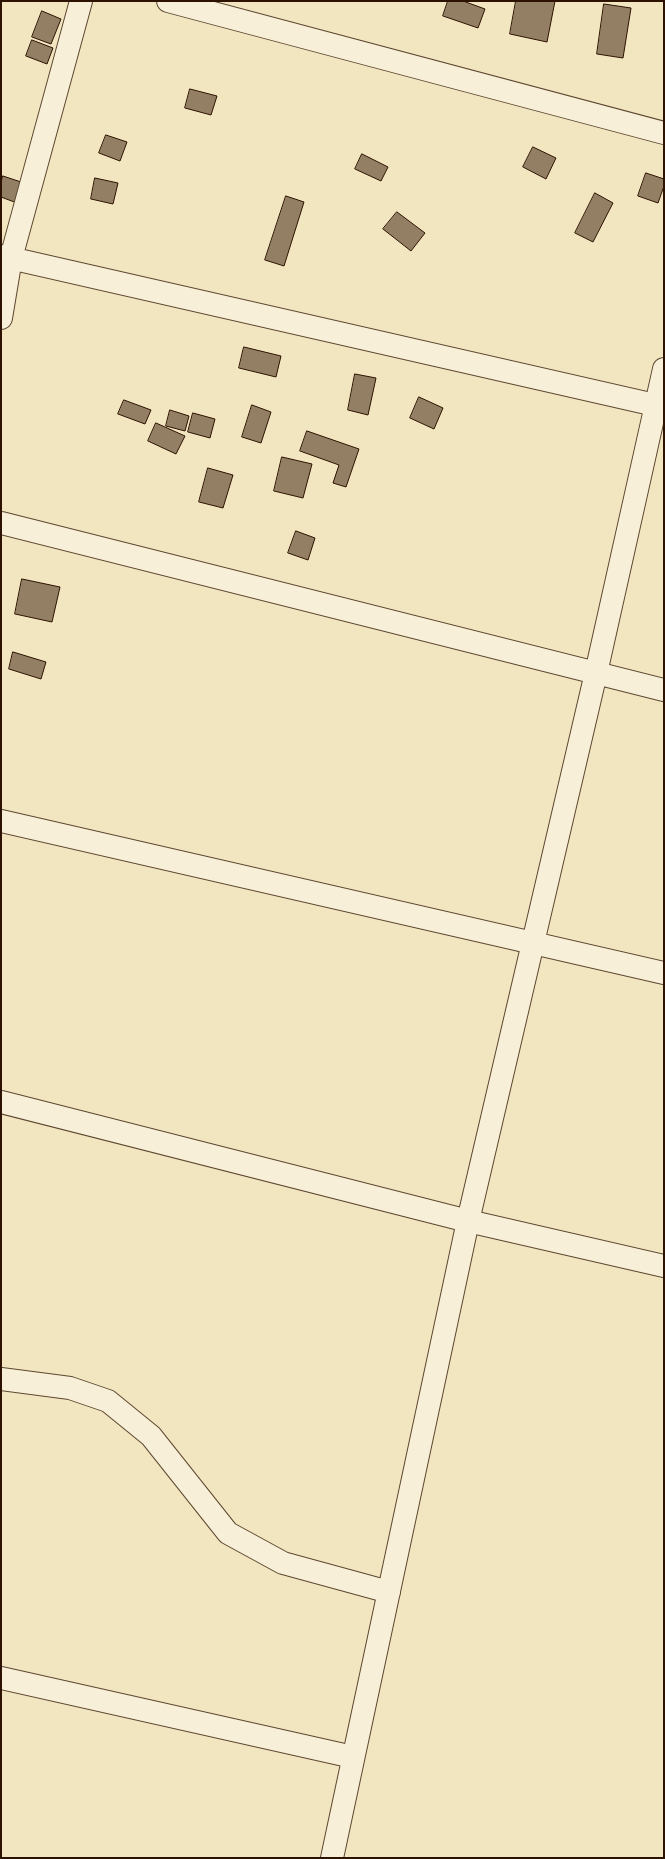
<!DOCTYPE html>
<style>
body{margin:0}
#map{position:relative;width:665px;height:1859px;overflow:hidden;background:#f2e6c1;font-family:"EB Garamond",serif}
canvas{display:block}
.frame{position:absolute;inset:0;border:2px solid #2d1200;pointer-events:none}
</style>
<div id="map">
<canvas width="665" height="1859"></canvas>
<div class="frame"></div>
</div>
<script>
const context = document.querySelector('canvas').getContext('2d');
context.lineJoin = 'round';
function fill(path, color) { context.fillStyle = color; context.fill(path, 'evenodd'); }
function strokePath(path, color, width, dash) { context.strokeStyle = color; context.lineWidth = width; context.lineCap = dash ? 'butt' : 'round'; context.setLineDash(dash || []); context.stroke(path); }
const building = new Path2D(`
 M448,1H463L485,9L478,28L443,16Z
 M516,1H555L547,42L510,34Z
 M604,4L631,8L623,58L597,54Z
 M42,11L61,19L51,44L32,37Z
 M32,40L53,48L47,64L26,56Z
 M190,89L217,96L211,115L185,108Z
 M106,135L127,142L120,161L99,153Z
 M533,147L556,158L546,179L523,167Z
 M362,154L388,167L381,181L355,169Z
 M646,173L664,179V186L658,203L638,196Z
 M3,176L24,183L17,203L1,197V183Z
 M95,178L118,183L113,204L91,199Z
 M595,193L613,203L593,242L575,233Z
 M286,196L304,202L284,266L265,260Z
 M397,212L425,233L411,251L383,229Z
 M244,347L281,356L276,377L239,368Z
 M355,374L376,378L368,415L348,410Z
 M419,397L443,408L434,429L410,418Z
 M124,400L151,410L145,424L118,414Z
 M252,405L271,412L261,443L242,437Z
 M170,410L189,416L185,431L166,426Z
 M193,413L215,419L210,438L188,432Z
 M156,423L185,436L176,454L148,441Z
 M307,431L359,449L346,487L333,483L339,465L300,451Z
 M282,457L312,464L303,498L274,491Z
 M208,468L233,475L223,508L199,502Z
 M296,531L315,538L308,560L288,553Z
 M22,579L60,587L52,622L15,614Z
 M13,652L46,662L41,679L9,669Z`);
fill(building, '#938064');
strokePath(building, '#2d1200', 1);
const minor = new Path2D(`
 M168,1L664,133
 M1,256L664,407
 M1,318L11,258L81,1
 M1,523L664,690
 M1,821L664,973
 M1,1102L468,1221L664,1266
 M1,1379L70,1388L108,1401L151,1436L228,1533L283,1563L389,1592
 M1,1678L353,1757
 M332,1858L468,1221L596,673L664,369`);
strokePath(minor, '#5e4730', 24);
strokePath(minor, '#f7efd7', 22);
</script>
